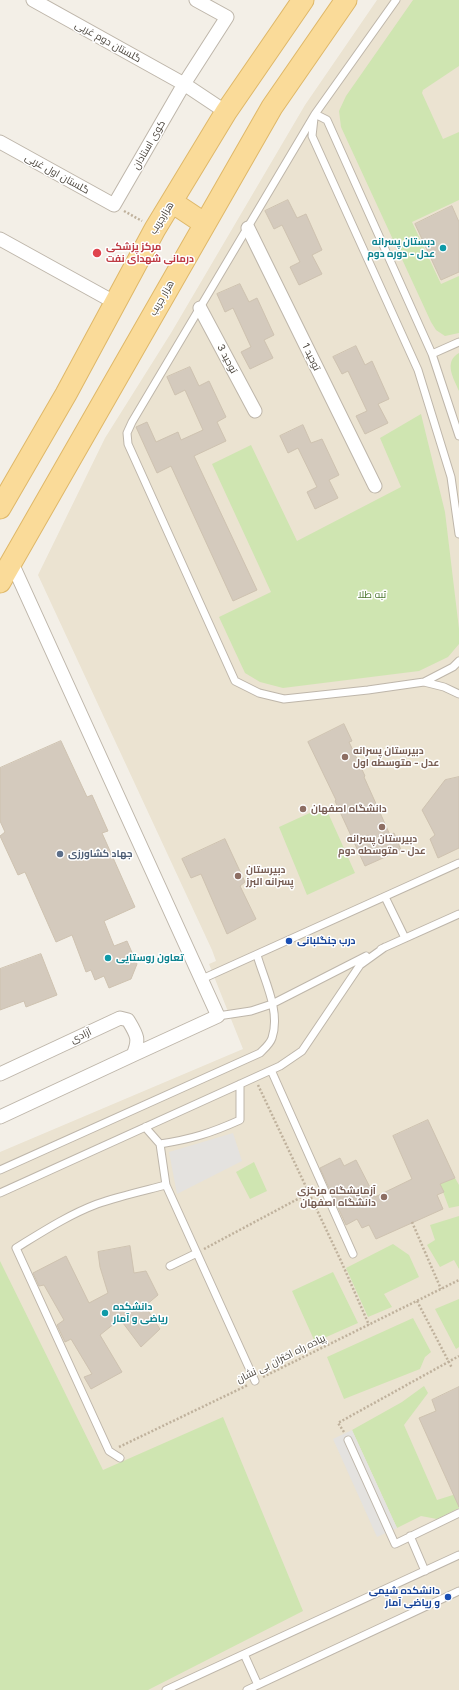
<!DOCTYPE html>
<meta charset="utf-8">
<style>
body{margin:0}
canvas{display:block;background:#f3efe7}
</style>
<canvas width="459" height="1690"></canvas>
<script>
const context = document.querySelector('canvas').getContext('2d');
context.lineJoin = 'round';
function fill(path, color) { context.fillStyle = color; context.fill(path, 'evenodd'); }
function strokePath(path, color, width, dash) { context.strokeStyle = color; context.lineWidth = width; context.lineCap = dash ? 'butt' : 'round'; context.setLineDash(dash || []); context.stroke(path); }
function drawText(font, color, halo, rows, align = 'center') {
  context.font = font + ' Inter,Cairo,sans-serif'; context.lineWidth = 3; context.setLineDash([]); context.textBaseline = 'middle'; context.strokeStyle = halo; context.fillStyle = color; for (const [text, x, y, turn = 0] of rows) {
    context.save(); context.translate(x, y); context.rotate((+turn || 0) * Math.PI / 180); context.textAlign = isNaN(turn) ? turn : align; if (halo) context.strokeText(text, 0, 0); context.fillText(text, 0, 0); context.restore();
  }
}
fill(new Path2D(`
 M377,0H459V1690H0V1152L243,1049L209,964L216,961L212,950L38,575L105,438L171,333L305,105Z`), '#ebe3d1');
fill(new Path2D(`
 M413,0H459V66L423,90L422,93L443,139L459,132V200L412,222L441,284L459,276V333L445,336L436,330L431,322L341,127L339,111L346,96Z
 M459,353V391C454,379 443,362 459,353Z
 M421,414L445,512L459,629V644L448,657L419,671L283,688L260,682L245,673L219,617L271,592L212,464L251,445L297,541L401,487L380,438Z
 M325,806L355,873L307,895L279,827Z
 M254,1162L267,1191L250,1199L236,1172Z
 M455,1178L459,1185V1206L449,1208L440,1184Z
 M459,1216V1269L454,1260L440,1267L427,1245L435,1240L430,1225Z
 M393,1244L409,1255L419,1277L384,1294L392,1307L368,1317L346,1268Z
 M0,1261L103,1470L223,1417L303,1611L148,1690H0Z
 M333,1272L358,1323L315,1342L292,1291Z
 M459,1299V1347L456,1349L435,1309Z
 M413,1318L431,1352L425,1357L420,1369L344,1399L327,1357Z
 M424,1386L428,1393L404,1425L437,1500L456,1494L459,1499V1508L437,1519L421,1516L397,1528L352,1430L402,1402Z`), '#cfe5b1');
fill(new Path2D(`
 M233,1133L242,1161L177,1194L169,1152Z
 M352,1430L397,1528L377,1537L333,1439Z`), '#e4e2df');
const building = new Path2D(`
 M288,200L297,218L306,214L322,250L312,255L322,274L299,285L290,267L300,262L282,225L274,229L265,211Z
 M452,206L459,222V272L441,280L415,224Z
 M240,284L249,302L257,298L274,335L264,340L273,358L250,369L241,352L251,347L233,308L225,312L217,294Z
 M356,346L365,365L372,361L389,399L378,404L388,423L365,434L356,416L367,411L348,371L342,374L333,357Z
 M190,367L199,386L209,381L226,417L217,422L226,441L194,456L257,590L233,601L171,466L157,473L136,427L147,422L156,442L178,432L181,440L203,430L185,390L175,395L167,377Z
 M303,425L311,443L322,439L339,475L329,480L338,498L315,509L307,492L317,487L298,448L288,453L280,436Z
 M344,724L352,741L349,742L365,776L364,777L390,835L394,833L401,850L365,866L335,801L336,800L308,742Z
 M61,741L87,797L92,795L108,831L102,833L135,907L104,921L114,946L127,941L137,964L131,979L109,988L104,976L95,980L91,970L86,972L72,935L56,942L25,872L18,875L0,836L5,832L0,821V768Z
 M459,777V848L438,858L430,839L435,835L422,810L445,780Z
 M225,839L245,882L240,886L256,919L227,934L201,874L191,878L182,859Z
 M41,954L57,995L26,1007L24,1001L0,1010V969Z
 M428,1120L455,1178L440,1184L444,1192L437,1195L443,1209L376,1239L369,1225L362,1228L357,1219L346,1225L320,1168L340,1158L344,1166L356,1160L375,1197L412,1179L393,1136Z
 M130,1246L134,1273L146,1271L158,1295L145,1306L160,1329L141,1347L120,1319L100,1335L122,1372L91,1389L84,1377L92,1374L71,1339L65,1342L57,1325L64,1320L44,1285L39,1286L33,1273L66,1256L89,1303L108,1293L100,1267L98,1252Z
 M459,1387V1507L419,1418L436,1411L432,1400Z`);
fill(building, '#d4cabd');
strokePath(building, '#cec2b0', 1);
const lane = new Path2D(`
 M396,0L315,114L132,422L127,433L128,444L235,681L259,693L284,699L368,690L424,682L453,667L459,661
 M315,114L327,120L432,354L459,436
 M314,118L312,136L418,370L451,477L459,534
 M432,354L459,342
 M424,682L444,687L459,694
 M385,897L405,938
 M381,949L459,914
 M202,979L459,863
 M218,1016L251,1011L272,1004L366,956
 M271,1070L353,1254
 M145,1127L160,1144L166,1185L255,1381
 M160,1144C192,1139 211,1133 240,1120V1084
 M0,1170L260,1053C265,1048 270,1044 272,1038C281,1011 264,980 257,955
 M0,1193L280,1066L302,1051L360,965L385,947
 M170,1266L197,1253
 M348,1440L395,1544L459,1513
 M120,1458L109,1451L16,1248C42,1232 68,1215 97,1204C120,1196 143,1191 166,1185
 M410,1536L425,1571
 M244,1654L258,1685
 M166,1690L459,1555
 M247,1690L459,1591`);
const street = new Path2D(`
 M33,0L184,84L226,112
 M0,142L114,205L184,84L227,17L196,0
 M248,228L375,486
 M0,239L114,302
 M200,308L255,411
 M11,561L218,1016L133,1055
 M0,1074L120,1018L128,1020C137,1035 140,1039 133,1055L0,1117`);
const primary = new Path2D(`
 M172,202L205,224
 M0,508L66,394L155,229L226,112L303,0
 M0,582L272,107L346,0`);
strokePath(lane, '#beb6aa', 9);
strokePath(street, '#beb6aa', 15);
strokePath(primary, '#dfb869', 23);
strokePath(new Path2D(`
 M124,211L142,221
 M258,1085L341,1261L369,1325
 M412,1222L441,1289
 M204,1249L309,1193
 M417,1301L452,1368
 M263,1377L459,1280
 M344,1432L338,1423L459,1356
 M119,1447L248,1385`), '#bfb19c', 2.5, [2, 2]);
strokePath(lane, '#fff', 7);
strokePath(street, '#fff', 13);
strokePath(primary, '#fadb99', 21);
for (const [x, y, r, color] of [
 [443,248,4,"#0f9aa8"],
 [97,253,5,"#e0444e"],
 [345,757,4,"#8d6e63"],
 [303,809,4,"#8d6e63"],
 [382,827,4,"#8d6e63"],
 [60,854,4,"#5c6f8a"],
 [238,876,4,"#8d6e63"],
 [289,941,4,"#1a4fb4"],
 [108,958,4,"#0f9aa8"],
 [384,1197,4,"#8d6e63"],
 [105,1313,4,"#0f9aa8"],
 [448,1597,4,"#1a4fb4"]
]) { const dot = new Path2D(); dot.arc(x, y, r, 0, 2 * Math.PI); context.fillStyle = color; context.fill(dot); strokePath(dot, '#fff', 1.5); }
drawText('10px', '#453f36', '#fff', [
 ["گلستان دوم غربی",108,42,29],
 ["کوی استادان",149,145,-60],
 ["گلستان اول غربی",57,174,29],
 ["هزارجریب",162,218,-58],
 ["هزار جریب",162,298,-60],
 ["توحید 1",311,357,64],
 ["توحید 3",227,359,62],
 ["آزادی",81,1036,-25],
 ["پیاده راه اختران بی نشان",281,1359,-26]
]);
drawText('bold 10px', '#0d838f', '#fff', [
 ["دبستان پسرانه",435,242,"right"],
 ["عدل - دوره دوم",435,254,"right"],
 ["تعاون روستایی",116,958],
 ["دانشکده",113,1307],
 ["ریاضی و آمار",113,1319]
], 'left');
drawText('bold 10px', '#be3a42', '#fff', [
 ["مرکز پزشکی",106,247],
 ["درمانی شهدای نفت",106,259]
], 'left');
drawText('10px', '#4a752c', '#fff', [
 ["تبه طلا",372,595]
]);
drawText('bold 10px', '#785e54', '#fff', [
 ["دبیرستان پسرانه",353,751],
 ["عدل - متوسطه اول",353,763],
 ["دانشگاه اصفهان",311,809],
 ["دبیرستان پسرانه",382,839,"center"],
 ["عدل - متوسطه دوم",382,851,"center"],
 ["دبیرستان",246,870],
 ["پسرانه البرز",246,882],
 ["آزمایشگاه مرکزی",376,1191,"right"],
 ["دانشگاه اصفهان",376,1203,"right"]
], 'left');
drawText('bold 10px', '#4e5e75', '#fff', [
 ["جهاد کشاورزی",68,854]
], 'left');
drawText('bold 10px', '#164399', '#fff', [
 ["درب جنگلبانی",297,941],
 ["دانشکده شیمی",440,1591,"right"],
 ["و ریاضی آمار",440,1603,"right"]
], 'left');
</script>
